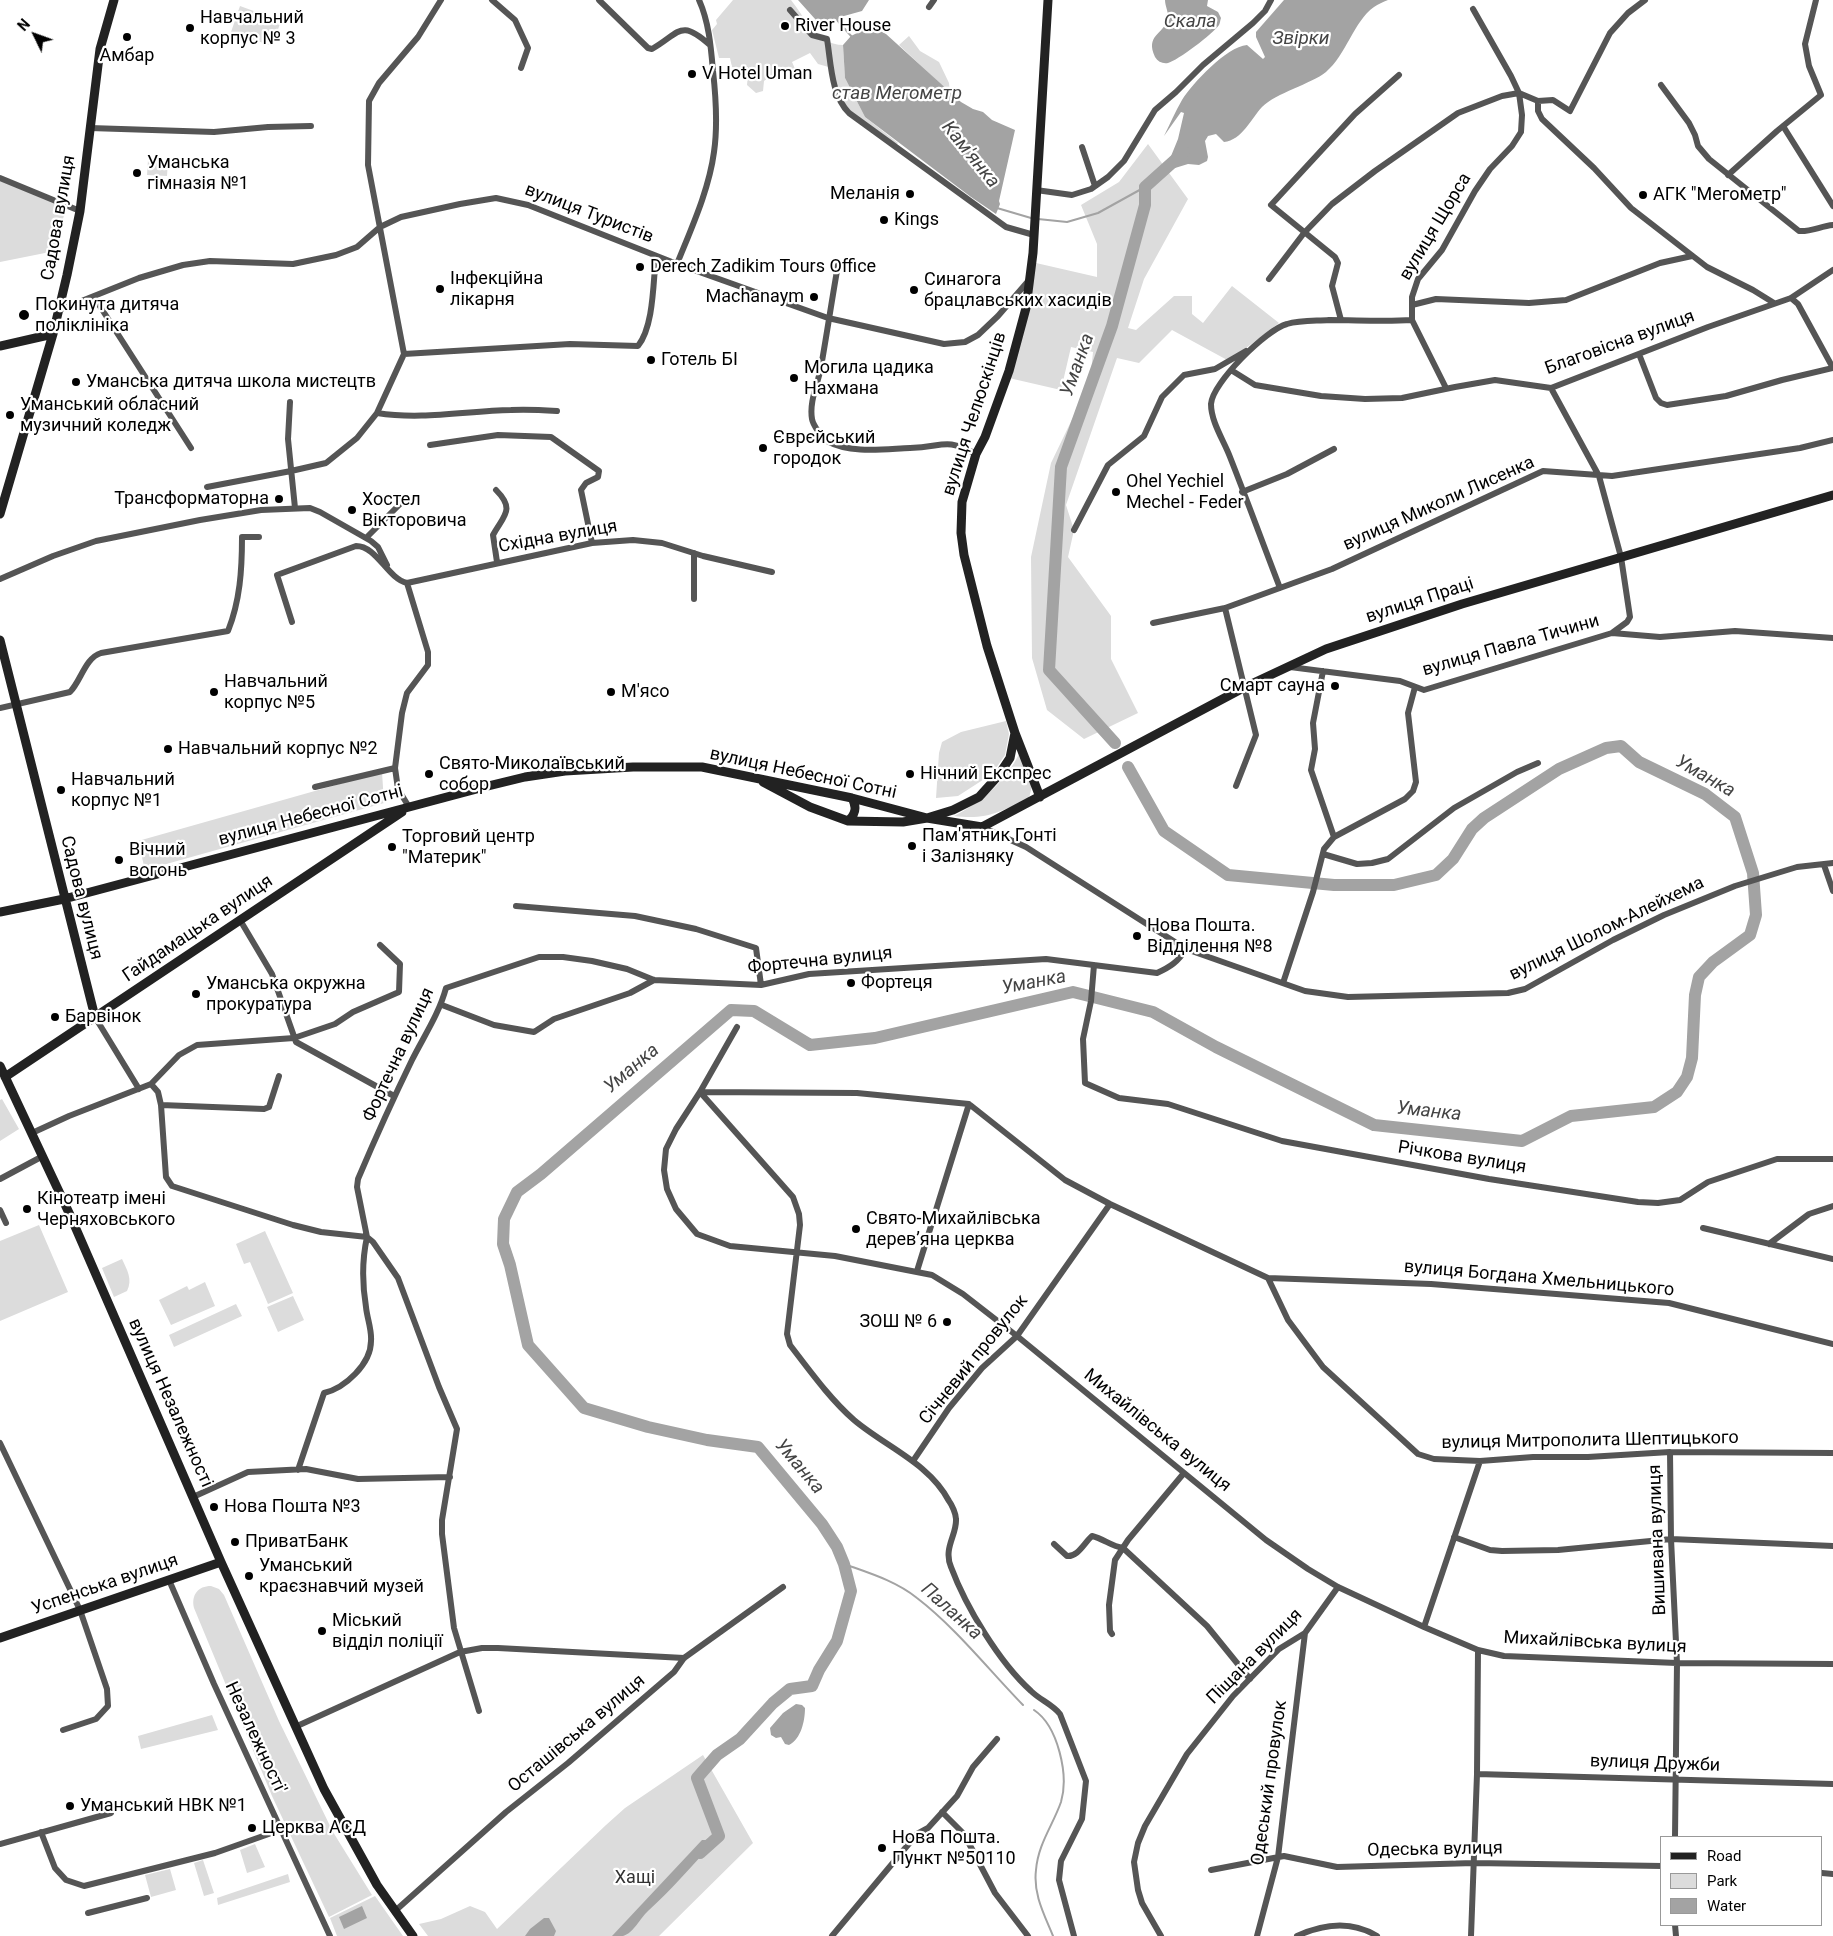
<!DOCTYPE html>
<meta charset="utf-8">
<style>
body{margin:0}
#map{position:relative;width:1833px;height:1936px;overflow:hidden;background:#fff;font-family:Roboto,sans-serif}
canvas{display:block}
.legend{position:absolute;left:1660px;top:1836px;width:162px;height:90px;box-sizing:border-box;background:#fff;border:1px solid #999;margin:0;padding:6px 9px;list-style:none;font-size:15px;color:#000}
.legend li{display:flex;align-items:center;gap:10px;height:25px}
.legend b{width:25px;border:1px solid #999}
.north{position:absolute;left:10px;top:10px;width:50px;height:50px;-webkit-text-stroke:4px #fff;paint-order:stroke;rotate:312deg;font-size:14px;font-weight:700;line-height:20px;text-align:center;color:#000}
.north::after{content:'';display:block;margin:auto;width:18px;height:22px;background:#000;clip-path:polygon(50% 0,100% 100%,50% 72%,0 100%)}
</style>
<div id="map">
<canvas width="1833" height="1936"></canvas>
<ul class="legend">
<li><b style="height:6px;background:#222"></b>Road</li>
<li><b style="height:14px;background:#dcdcdc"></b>Park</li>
<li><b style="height:14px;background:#a3a3a3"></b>Water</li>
</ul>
<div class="north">N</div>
</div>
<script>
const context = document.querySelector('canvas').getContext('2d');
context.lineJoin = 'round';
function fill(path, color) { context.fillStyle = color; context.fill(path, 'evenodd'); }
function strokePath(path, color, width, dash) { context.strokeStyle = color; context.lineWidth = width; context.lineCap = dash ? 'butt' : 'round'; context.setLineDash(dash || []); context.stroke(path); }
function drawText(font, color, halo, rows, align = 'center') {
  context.font = font + ' Roboto,sans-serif'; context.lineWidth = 4.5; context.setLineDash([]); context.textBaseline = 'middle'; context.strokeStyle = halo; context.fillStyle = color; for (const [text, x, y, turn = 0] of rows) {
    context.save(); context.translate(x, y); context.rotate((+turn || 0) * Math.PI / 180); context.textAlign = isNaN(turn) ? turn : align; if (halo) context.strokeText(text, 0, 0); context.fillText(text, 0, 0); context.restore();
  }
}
fill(new Path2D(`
 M733,0H791C805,18 818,45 843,45L845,78L865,117L898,143L894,147L841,105L832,68L818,64L810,53L792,62L796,71L780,80L774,73L764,81L763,91L756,93L747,85L748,74L732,67L730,58H719L712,30L717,24L716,20Z
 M240,6L281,21L272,46L231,32Z
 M909,36L920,51L939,62L949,83L950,93L899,45Z
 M1148,144L1188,199L1144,279L1128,328L1136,330L1174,296H1192V314L1203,323L1232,286L1279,323L1229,361L1172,330L1139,363L1117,358L1066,505L1074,530L1068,557L1111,616V659L1138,713L1084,739L1047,710L1032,658L1031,557L1051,463L1090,382L1093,352L1071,347L1061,390L1009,378L1036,263L1097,277V244L1081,205L1119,182Z
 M148,160L168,161L167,176L147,175Z
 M0,180L66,207L55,251L0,262Z
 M1006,721L1009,734L1005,755L992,774L958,796L936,798L939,753L942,742L961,732Z
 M1020,752L1032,786L1029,798C1000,812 987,820 954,816C983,801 1006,781 1020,752Z
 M382,772L384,803L145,870L138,841Z
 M2,1099L19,1129L0,1141V1100Z
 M39,1225L68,1292L0,1321V1241Z
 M265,1231L293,1293L268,1304L250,1262L244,1264L236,1244Z
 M122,1259C127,1270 133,1279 127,1291L114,1297L102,1268Z
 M205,1282L215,1306L171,1325L159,1300L187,1286L189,1290Z
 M293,1296L304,1320L278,1332L267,1307Z
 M236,1304L242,1316L174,1347L169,1335Z
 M211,1586L219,1589L224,1595L279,1721L333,1832L372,1895L329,1917L272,1796L194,1608C191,1595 198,1586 211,1586Z
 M212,1715L218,1730L141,1749L138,1736Z
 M703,1755L753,1843L659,1936H428L419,1924L441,1919L470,1906L485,1912L497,1929L606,1825L625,1808Z
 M255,1844L265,1867L247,1873L240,1850Z
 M203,1860L214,1893L204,1896L194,1863Z
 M170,1869L176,1890L151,1897L145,1875Z
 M288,1874L290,1882L218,1905L217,1898Z
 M375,1896L403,1936H337L330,1918Z`), '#dcdcdc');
fill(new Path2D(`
 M798,0H869L862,11L844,16L824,29Z
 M1165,0H1208L1207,6L1218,12L1221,18C1220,21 1220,23 1219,25C1214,33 1177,61 1168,63C1163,64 1158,62 1155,57C1145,35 1163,35 1168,19C1169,13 1165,6 1165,0Z
 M1284,0H1388C1383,2 1378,4 1374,7C1354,21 1346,55 1326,72C1311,84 1276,93 1262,107C1251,119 1242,140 1224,142L1216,134L1208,136L1205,141L1208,157L1207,161L1199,165L1188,164L1175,168L1169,161L1178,139L1184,113L1181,112L1164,136C1170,124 1175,112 1182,100C1193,83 1226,47 1247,45L1263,59L1265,57L1256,37V32Z
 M863,30H878L886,34L961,102L973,109L983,112L992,120L1015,130L999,201L1000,204L996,214L971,197L865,117L845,78L843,45L851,36Z
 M796,1704L802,1705L805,1708C805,1721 801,1739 789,1745L785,1744L781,1737L776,1738L771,1735L770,1728L783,1713Z
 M702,1840H707L712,1844C691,1867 671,1890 648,1911C640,1918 634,1933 623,1936C620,1936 615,1936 612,1936Z
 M362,1906L367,1918L344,1929L339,1917Z
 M544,1918H549L556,1931L554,1936H525L530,1929Z`), '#a3a3a3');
strokePath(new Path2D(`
 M837,20L852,37
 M997,208L1031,218
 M1038,219L1067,222L1098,213L1145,187
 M844,1564C869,1573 896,1581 917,1598C956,1628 988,1669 1023,1705
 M1034,1710C1058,1726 1069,1775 1061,1802C1053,1825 1038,1844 1036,1870C1033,1894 1044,1914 1053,1936`), '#a3a3a3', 2);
strokePath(new Path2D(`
 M1115,743L1049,670L1061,467L1112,326L1145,205V187L1184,152
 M700,1853L719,1836L697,1778L717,1755L740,1739L773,1703L790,1689L812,1686L819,1670L837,1641L851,1591L844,1564L837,1547L822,1524L758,1447L707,1440L648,1427L584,1408L528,1345L510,1265L503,1244L504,1219L517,1192L541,1174L731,1010L754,1011L810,1045L875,1038L1073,992L1153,1012L1216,1047L1374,1125L1522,1141L1571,1116L1654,1107L1677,1092L1687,1077L1692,1058L1695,995L1699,977L1713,962L1750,935L1756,915L1753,873L1735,817L1705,794L1639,762L1621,746L1606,748L1559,769L1484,818L1472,829L1453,859L1436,875L1394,885H1334L1228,875L1164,831L1128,767`), '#a3a3a3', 12);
strokePath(new Path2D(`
 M492,0L515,20L528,48L521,68
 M599,0L648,48L652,49C680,33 680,18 710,45
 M929,7L934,0
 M790,10L812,35L827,39C831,63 831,95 849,113L1006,227L1034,235
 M1661,85L1689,123L1695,135L1698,146L1709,159L1799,231C1811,232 1821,226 1833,225
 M1538,101V111L1542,119L1594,168L1631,208L1707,267L1753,290L1774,303
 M1783,126L1833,206
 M90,128L214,132L268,127L311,126
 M1082,147L1095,186
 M1728,175L1777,131L1821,95L1809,66L1805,44L1816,0
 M0,178L80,211
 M1036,190L1072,195L1091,189L1108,177L1124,161L1155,110L1176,92L1203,65L1253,23L1265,11L1271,0
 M677,264C691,229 709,190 714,152C718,125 716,98 713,71C711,48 709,22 699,0
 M838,265C832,299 827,333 821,367C818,384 809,401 812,419C813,425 822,438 827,441C851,454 884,449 910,448C943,448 943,436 976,454
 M1269,279L1304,233L1332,204L1375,171L1458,113L1502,96L1519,93L1538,101L1553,100L1570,111L1610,33L1628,13L1645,0
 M94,297L191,448
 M1791,298L1798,304L1833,368
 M1412,305L1436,299L1529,303L1566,300L1660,263L1692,256
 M59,310L139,278L183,265L210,261L293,264L336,255L357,247L380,227L401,217L460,204L496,198L528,205L677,264L828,318L944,344L965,342L978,335L998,316L1030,279
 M1341,320L1332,286L1338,263L1335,257L1271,205L1355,114L1399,75
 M404,354L368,165L369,101L379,83L418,37L441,0
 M404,354L570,344L638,346C654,326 653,282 656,256
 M1639,354L1656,398L1661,403L1667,405L1726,396L1782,380L1833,368
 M1231,370L1255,385L1321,396L1365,399L1402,398L1455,387L1495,380L1551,388L1708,327L1791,298L1833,270
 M1446,388L1412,320V297L1418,279L1442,250L1475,191L1490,169L1512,146L1521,132L1522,115L1519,93L1511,76L1473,9
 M1551,388L1599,476L1621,557L1630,617L1627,622L1612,633
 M290,402L288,439L295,508
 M377,413C422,420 466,411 511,410C527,409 542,410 557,411
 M430,445L498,435L551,437L599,471L598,477L586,483L581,490L592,543
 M207,487L291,471L326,463L357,438L377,413L404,354
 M496,490C516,510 503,516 493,535L497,562
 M1242,492L1287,474L1334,449
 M1074,530L1108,465L1144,436L1162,397L1184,375L1215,369L1246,351
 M366,538L400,504
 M0,579L53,556L96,541L200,520L261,510L310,508L320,512L371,541L378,547L387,565
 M407,583L592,543L633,540L662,543L703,556L772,572
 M1280,588C1263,544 1247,500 1230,457C1224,441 1211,422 1211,404C1212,383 1267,329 1287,324C1300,320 1315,321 1329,320C1357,320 1384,322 1412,320
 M694,599V553
 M1225,608L1256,735L1236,786
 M292,622L277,575L356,546C377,546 387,578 407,583L428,652V665L407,693L402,713L395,768L398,789L409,807
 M1153,623L1225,608L1332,569L1543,471L1612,476L1800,448L1833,440
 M1290,667L1400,681L1424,690L1612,633L1660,637L1735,631L1833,638
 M1323,671L1313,723L1315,749L1311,770L1334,837
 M0,708L70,692C81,681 85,658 101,653L228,631C240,601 242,570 242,537H259
 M315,787L395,768
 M982,827L1026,847L1186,949L1305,991L1348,997L1508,993L1525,989L1613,940L1664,915L1735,886L1797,867L1833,863
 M1323,854L1357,864L1372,863L1388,859L1454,808L1517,772L1538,763
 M1824,865L1833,891
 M516,906L635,916L696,929L756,948L761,985
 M240,920L272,974L296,1042L394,1096
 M1094,965L1091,1001L1083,1039L1085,1083L1119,1098L1168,1104L1282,1141L1489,1179L1638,1202L1658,1203L1680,1200L1708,1182L1777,1159H1833
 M1283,983L1313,892L1324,849L1334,837L1405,799L1413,791L1416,782L1408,713L1415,687
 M442,1005L494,1025L534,1032L554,1019L630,993L654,980
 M95,1017L139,1089
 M737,1027L700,1092L676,1129L666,1149L664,1170L667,1189L676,1209L697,1234L730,1246L835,1256L932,1275L963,1294L1017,1336L1266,1540L1308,1569L1338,1587L1424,1627L1478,1650L1504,1656L1677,1663L1833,1664
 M151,1084L158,1092L161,1105L166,1177L172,1186L293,1225L321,1232L367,1237
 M700,1092L857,1093L969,1104L1065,1180L1110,1204L1268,1278L1288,1320L1323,1367L1418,1454L1434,1459L1480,1461L1533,1457H1588L1670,1452L1833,1453
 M700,1092L793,1197L799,1214L800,1225L787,1334L790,1345C810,1371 830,1399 854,1420C886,1447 929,1463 949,1501C952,1505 956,1514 956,1519C957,1535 943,1548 951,1567C966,1607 999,1662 1031,1691C1040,1700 1052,1704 1060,1714L1086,1781L1082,1819L1061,1861L1059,1880L1074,1936
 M161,1105L264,1109L269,1107L279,1076
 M32,1133L69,1116L151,1084L179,1055L197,1045L294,1038L335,1024L353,1012L399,992L400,964L380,945
 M0,1179L43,1156
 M0,1210L6,1223
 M1703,1228L1833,1259
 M1769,1244L1809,1214L1833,1206
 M917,1271L969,1104
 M1268,1278L1431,1284L1669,1303L1833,1344
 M0,1443L80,1610L107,1689L108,1706L96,1719L63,1730
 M1670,1452L1671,1539L1677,1663L1675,1837
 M913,1461L949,1408L982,1368L1017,1336L1110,1204
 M298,1470L324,1393C345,1388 371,1364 371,1341C372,1330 367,1318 366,1307C362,1283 362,1260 367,1237
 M193,1497L248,1472L306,1469L358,1479L450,1477
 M1454,1537L1490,1550L1502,1551L1558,1550L1671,1539L1833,1546
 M1054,1544L1067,1556C1078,1557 1084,1543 1092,1536C1104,1539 1111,1546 1123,1548L1207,1626L1250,1679
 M169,1580L214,1684L330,1936
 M1424,1627L1480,1461
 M1112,1634L1110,1631L1109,1605L1115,1560L1128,1540L1184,1473
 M479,1711L454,1628L442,1534V1520L457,1429L439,1387L398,1278L373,1242L367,1237L357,1187L358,1179C375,1139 393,1099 412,1060C424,1036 439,1014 446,988L539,957H563L592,961L627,969L654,980L761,985L809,974L1046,959L1157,973C1170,967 1178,962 1186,949
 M295,1727L460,1652L482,1648H498L684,1658
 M1477,1774L1833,1784
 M942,1812L964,1834L995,1893L1028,1936
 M41,1832L55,1868L66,1880L84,1886L215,1853L280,1830
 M0,1844L111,1813
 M1211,1870L1284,1856L1337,1867L1474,1863L1662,1866
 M1822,1873L1833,1874
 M395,1911L506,1812L568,1763L674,1672L684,1658L783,1587
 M88,1913L147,1898
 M1675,1925L1676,1936
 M832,1936L917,1834L928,1828L957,1796L973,1767L997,1739
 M1161,1936L1142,1903L1138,1890L1134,1862L1138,1843L1145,1826L1187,1754L1233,1696L1279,1649L1305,1633L1338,1587
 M1257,1936L1278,1857L1305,1633
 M1297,1936C1323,1924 1351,1920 1377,1936
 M1471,1936L1477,1774L1478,1650`), '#555', 6);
strokePath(new Path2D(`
 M0,346L53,334
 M0,514L53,334L67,275L80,211L100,49L114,0
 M0,640L95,1017
 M763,782L810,807L848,821L903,822L927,818L953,810L979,797L998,776L1010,758L1015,733
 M1040,797L1015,733L987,646L964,555L961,533L962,502L976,454L985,437L1009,371L1026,308L1033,253L1048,0
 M848,821C856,814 857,807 852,798
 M0,912L64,899L488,786L525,777L565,771L633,767H702L852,798L927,818L982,827L1247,686L1326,649L1462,604L1833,495
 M0,1066L70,1215L221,1562L324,1789L377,1885L413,1936
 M5,1077L402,812
 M0,1638L221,1562`), '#222', 9);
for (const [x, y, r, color] of [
 [785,26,5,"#000"],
 [190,28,5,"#000"],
 [127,37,5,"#000"],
 [692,74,5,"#000"],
 [137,173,5,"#000"],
 [910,194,5,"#000"],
 [1643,195,5,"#000"],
 [884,220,5,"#000"],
 [640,267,5,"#000"],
 [440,289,5,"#000"],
 [914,290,5,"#000"],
 [814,297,5,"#000"],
 [24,315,6,"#000"],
 [651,360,5,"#000"],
 [794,378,5,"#000"],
 [76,382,5,"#000"],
 [10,415,5,"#000"],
 [763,448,5,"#000"],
 [1116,492,5,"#000"],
 [279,499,5,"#000"],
 [352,510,5,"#000"],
 [1335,686,5,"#000"],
 [214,692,5,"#000"],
 [611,692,5,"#000"],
 [168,749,5,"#000"],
 [429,774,5,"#000"],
 [910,774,5,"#000"],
 [61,790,5,"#000"],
 [912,846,5,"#000"],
 [392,847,5,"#000"],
 [119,860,5,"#000"],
 [1137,936,5,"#000"],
 [851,983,5,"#000"],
 [196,994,5,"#000"],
 [55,1017,5,"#000"],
 [27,1209,5,"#000"],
 [856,1229,5,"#000"],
 [947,1322,5,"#000"],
 [214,1507,5,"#000"],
 [235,1542,5,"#000"],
 [249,1576,5,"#000"],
 [322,1631,5,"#000"],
 [70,1806,5,"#000"],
 [252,1828,5,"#000"],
 [882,1848,5,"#000"]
]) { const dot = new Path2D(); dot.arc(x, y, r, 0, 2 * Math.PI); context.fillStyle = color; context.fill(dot); strokePath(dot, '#fff', 2); }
drawText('18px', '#000', '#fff', [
 ["Навчальний",200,18],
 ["корпус № 3",200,39],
 ["River House",795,26],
 ["Амбар",127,56,"center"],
 ["V Hotel Uman",702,74],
 ["Уманська",147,163],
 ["гімназія №1",147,184],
 ["Меланія",900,194,"right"],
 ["АГК \"Мегометр\"",1653,195],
 ["Kings",894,220],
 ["Derech Zadikim Tours Office",650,267],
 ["Інфекційна",450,279],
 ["лікарня",450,300],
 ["Синагога",924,280],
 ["брацлавських хасидів",924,301],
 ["Machanaym",804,297,"right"],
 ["Покинута дитяча",35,305],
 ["поліклініка",35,326],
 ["Готель БІ",661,360],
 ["Могила цадика",804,368],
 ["Нахмана",804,389],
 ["Уманська дитяча школа мистецтв",86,382],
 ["Уманський обласний",20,405],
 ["музичний коледж",20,426],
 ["Єврєйський",773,438],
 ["городок",773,459],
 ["Ohel Yechiel",1126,482],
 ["Mechel - Feder",1126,503],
 ["Трансформаторна",269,499,"right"],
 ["Хостел",362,500],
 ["Вікторовича",362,521],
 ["Навчальний",224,682],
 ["корпус №5",224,703],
 ["Смарт сауна",1325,686,"right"],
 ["М'ясо",621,692],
 ["Навчальний корпус №2",178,749],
 ["Свято-Миколаївський",439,764],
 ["собор",439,785],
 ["Нічний Експрес",920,774],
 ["Навчальний",71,780],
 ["корпус №1",71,801],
 ["Пам'ятник Гонті",922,836],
 ["і Залізняку",922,857],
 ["Торговий центр",402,837],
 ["\"Материк\"",402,858],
 ["Вічний",129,850],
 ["вогонь",129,871],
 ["Нова Пошта.",1147,926],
 ["Відділення №8",1147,947],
 ["Фортеця",861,983],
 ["Уманська окружна",206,984],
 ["прокуратура",206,1005],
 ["Барвінок",65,1017],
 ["Кінотеатр імені",37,1199],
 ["Черняховського",37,1220],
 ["Свято-Михайлівська",866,1219],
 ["деревʼяна церква",866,1240],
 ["ЗОШ № 6",937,1322,"right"],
 ["Нова Пошта №3",224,1507],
 ["ПриватБанк",245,1542],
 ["Уманський",259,1566],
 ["краєзнавчий музей",259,1587],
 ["Міський",332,1621],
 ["відділ поліції",332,1642],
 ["Уманський НВК №1",80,1806],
 ["Церква АСД",262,1828],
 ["Нова Пошта.",892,1838],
 ["Пункт №50110",892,1859]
], 'left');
drawText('18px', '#000', '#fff', [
 ["вулиця Туристів",589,214,21],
 ["Садова вулиця",59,218,-80],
 ["вулиця Щорса",1436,227,-59],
 ["Благовісна вулиця",1620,343,-20],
 ["вулиця Челюскінців",975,414,-72],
 ["вулиця Миколи Лисенка",1439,504,-24],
 ["Східна вулиця",558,537,-10],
 ["вулиця Праці",1420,601,-18],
 ["вулиця Павла Тичини",1511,646,-16],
 ["вулиця Небесної Сотні",803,774,12],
 ["вулиця Небесної Сотні",311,816,-15],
 ["Садова вулиця",81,898,76],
 ["Гайдамацька вулиця",198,929,-34],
 ["вулиця Шолом-Алейхема",1607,929,-26],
 ["Фортечна вулиця",820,961,-6],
 ["Фортечна вулиця",399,1055,-65],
 ["Річкова вулиця",1462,1158,9],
 ["вулиця Богдана Хмельницького",1539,1279,5],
 ["Січневий провулок",974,1360,-51],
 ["вулиця Незалежності",170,1403,66],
 ["Михайлівська вулиця",1157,1431,39],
 ["вулиця Митрополита Шептицького",1590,1441,-1],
 ["Вишивана вулиця",1658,1540,-92],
 ["Успенська вулиця",105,1585,-19],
 ["Михайлівська вулиця",1595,1643,3],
 ["Піщана вулиця",1255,1657,-45],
 ["Осташівська вулиця",577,1734,-40],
 ["Незалежності'",255,1738,65],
 ["вулиця Дружби",1655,1764,2],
 ["Одеський провулок",1270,1783,-82],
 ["Одеська вулиця",1435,1850,-1]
]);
drawText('18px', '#333', '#fff', [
 ["Хащі",635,1878]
]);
drawText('italic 19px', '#444', '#fff', [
 ["Скала",1190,22],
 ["Звірки",1301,39],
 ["став Мегометр",897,94],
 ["Кам'янка",970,155,51],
 ["Уманка",1078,365,-70],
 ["Уманка",1705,777,30],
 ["Уманка",1034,983,-11],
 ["Уманка",632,1069,-40],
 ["Уманка",1429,1112,6],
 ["Уманка",799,1467,50],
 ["Паланка",951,1612,42]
]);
</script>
